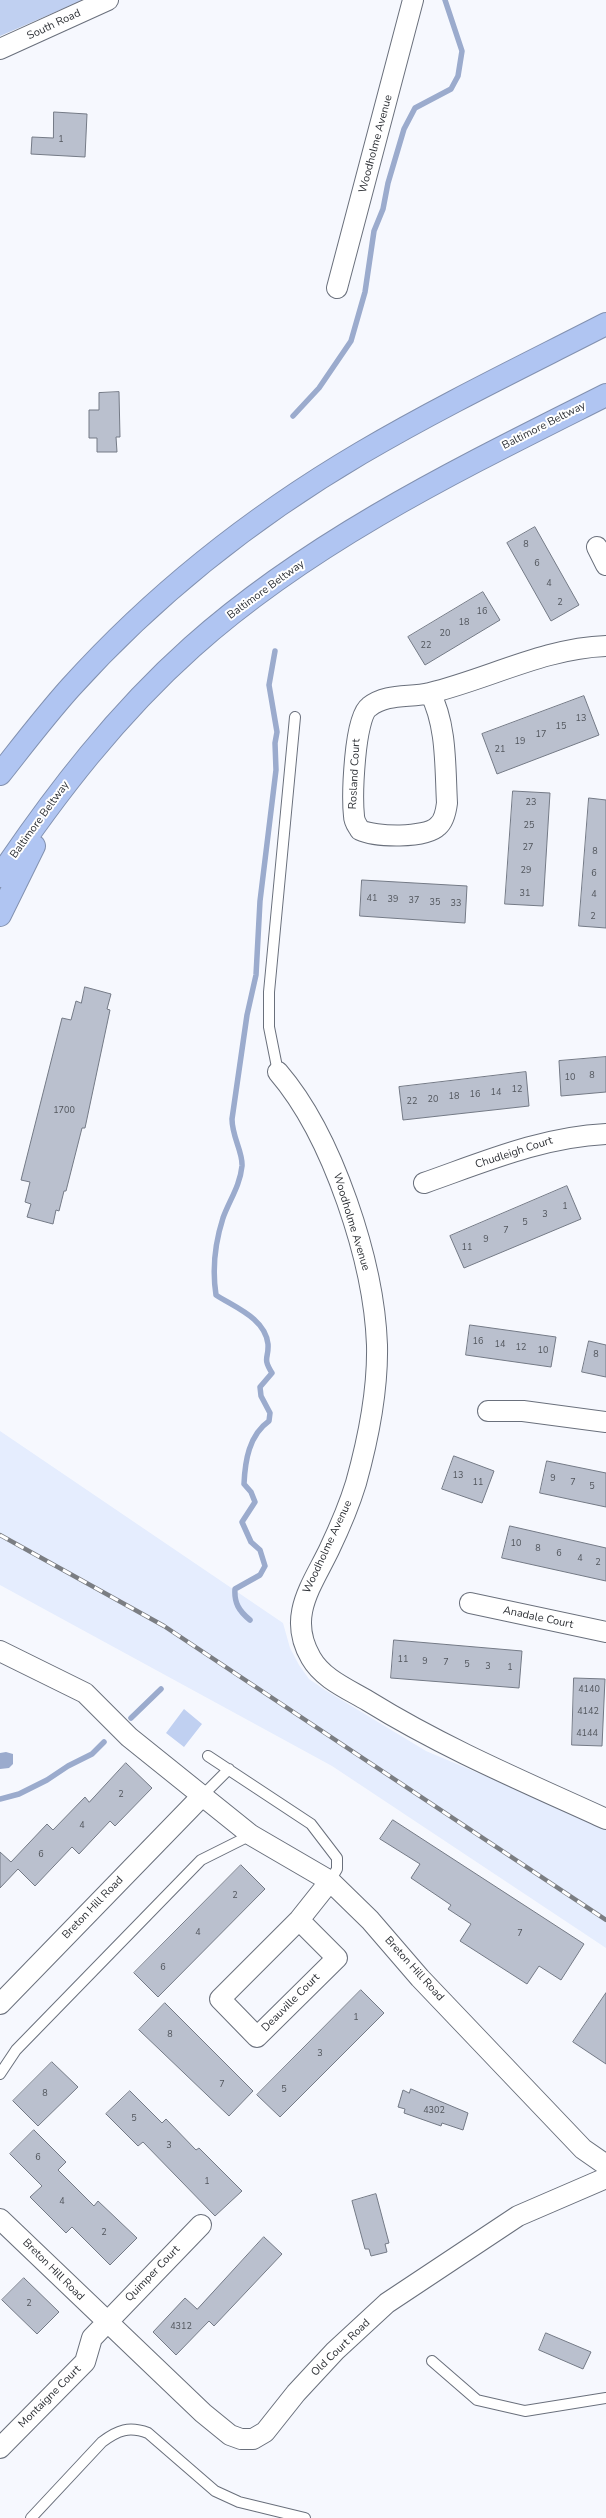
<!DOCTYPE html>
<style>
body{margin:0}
canvas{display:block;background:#f6f8fe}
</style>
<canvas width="606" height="2518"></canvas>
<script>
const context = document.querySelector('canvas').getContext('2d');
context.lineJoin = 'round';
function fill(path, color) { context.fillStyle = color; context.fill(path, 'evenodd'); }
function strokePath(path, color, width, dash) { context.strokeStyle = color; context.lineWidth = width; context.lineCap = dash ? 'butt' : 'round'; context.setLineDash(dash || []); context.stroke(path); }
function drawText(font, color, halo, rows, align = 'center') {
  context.font = font + ' "Nunito Sans",sans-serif'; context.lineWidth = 4; context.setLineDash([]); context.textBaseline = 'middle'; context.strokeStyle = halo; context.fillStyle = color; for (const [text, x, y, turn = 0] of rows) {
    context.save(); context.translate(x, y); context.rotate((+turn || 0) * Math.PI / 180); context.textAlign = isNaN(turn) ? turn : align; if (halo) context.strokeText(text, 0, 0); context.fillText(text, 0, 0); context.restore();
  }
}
fill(new Path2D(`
 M0,1431L283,1623L290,1648L299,1665L309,1679L325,1690L426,1751L606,1827V1948L332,1766L0,1585Z`), '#e5edfe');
fill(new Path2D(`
 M0,0H83L0,36Z
 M184,1709L202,1724L184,1747L166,1733Z`), '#c0d0f1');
fill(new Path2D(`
 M6,1752L13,1754V1764L9,1768L0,1769V1753Z`), '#9babcd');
strokePath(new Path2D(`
 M293,416L319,388L351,341L365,292L374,231L383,209L388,183L404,129L415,108L451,89L458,76L462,51L445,0
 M250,1620C239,1611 234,1603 235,1589L260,1575L265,1566L260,1550L251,1542L242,1522L255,1502L251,1492L244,1484C245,1461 249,1435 269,1421L270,1413L261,1396L260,1387L272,1373C262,1357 269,1359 268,1344C265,1318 234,1307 216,1295C212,1269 215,1243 223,1218C229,1201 240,1186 242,1166C243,1152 232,1137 232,1119L247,1015L256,975L260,901L276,770L275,743L277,732L269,685L275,651
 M131,1718L161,1689
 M0,1799L19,1794L47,1780L68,1766L92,1754L104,1742`), '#9babcd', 5.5);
const building = new Path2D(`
 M54,112L87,114L85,157L31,154L32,137L53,138Z
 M119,392L120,437H116L117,452H97V438H89V410H99V393Z
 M535,527L579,605L551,621L507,543Z
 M483,592L500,620L425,665L408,637Z
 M584,696L599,735L497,774L482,734Z
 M513,791L550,793L543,906L505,904Z
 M589,798L606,800V928L579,926Z
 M362,880L467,886L465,923L360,916Z
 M85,987L111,994L107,1009L110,1010L85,1128H82L66,1191H64L59,1211L56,1210L53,1224L27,1217L31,1204L25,1202L30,1182L21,1180L62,1018L71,1020L76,1001L81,1003Z
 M606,1057V1092L561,1096L559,1061Z
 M526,1072L529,1106L403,1120L399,1087Z
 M567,1186L581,1219L464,1268L450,1236Z
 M470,1325L556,1337L551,1367L466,1355Z
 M589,1341L606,1345V1377L582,1372Z
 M454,1456L494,1471L482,1503L442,1489Z
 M547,1461L606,1473V1507L540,1493Z
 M510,1526L606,1548V1581L502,1558Z
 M394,1640L522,1651L519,1688L391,1678Z
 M574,1678L605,1679L602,1746L572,1745Z
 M126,1763L152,1788L115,1826L110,1821L79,1854L72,1847L35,1886L18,1869L0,1888V1852L11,1862L47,1824L53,1830L85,1797L89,1802Z
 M393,1820L584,1944L561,1980L539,1966L527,1984L460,1941L471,1924L448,1909L451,1905L411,1878L420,1864L380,1839Z
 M241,1865L265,1889L158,1997L134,1973Z
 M361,1990L384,2013L280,2117L257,2095Z
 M606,1993V2064L573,2042Z
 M165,2003L253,2091L229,2116L139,2030Z
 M52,2062L78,2087L38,2126L13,2101Z
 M411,2089L468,2113L463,2130L442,2123L441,2126L404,2113L405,2109L398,2107L403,2090L409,2093Z
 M130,2091L162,2123L166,2119L196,2150L199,2148L242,2191L215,2216L143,2142L138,2146L106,2114Z
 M34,2130L66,2162L58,2170L94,2206L98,2201L137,2238L110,2265L72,2227L66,2233L30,2197L42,2186L10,2154Z
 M376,2194L389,2243L385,2244L387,2252L371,2256L369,2249H365L352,2201Z
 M264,2237L282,2254L214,2326L209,2321L176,2355L153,2332L185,2298L197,2309Z
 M24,2278L59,2312L37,2334L2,2300Z
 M546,2333L591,2352L583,2369L539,2350Z`);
fill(building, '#bac0ce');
strokePath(building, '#747a86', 1);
const lane = new Path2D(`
 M278,1072L269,1027V992L295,717
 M208,1756L311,1824L337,1858V1869L330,1881
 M203,1795L229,1769
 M0,2074L16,2050L201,1860L251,1835
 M432,2361L477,2400L525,2411L606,2398
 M31,2518L102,2442C118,2430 129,2426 148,2433L215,2491L239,2502L305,2518`);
const street = new Path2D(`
 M0,49L108,0
 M337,288L413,0
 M597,547L606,565
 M430,693C447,725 445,768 447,803C446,811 444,821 438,826C425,839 375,837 360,830C357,825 354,822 354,816C352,797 354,718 369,707C387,693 409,698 430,693C488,679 545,648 606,646
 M278,1072C333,1136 374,1262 377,1345C378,1390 368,1440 356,1483C349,1506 339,1529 329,1550C311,1587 287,1617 311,1658C323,1679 348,1689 368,1701C444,1748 525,1782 606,1819
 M424,1183C484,1162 542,1137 606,1134
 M488,1411H523L606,1422
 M470,1603L606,1632
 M0,1651L85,1693L129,1737L251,1835L330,1881L370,1920L420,1978L583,2149L606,2165
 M299,1920L337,1958L257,2037L220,1999L299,1920L330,1881
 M0,2004L203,1795
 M0,2219L203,2413L230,2435L241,2439H253L265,2432L296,2393L335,2351L387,2303L518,2216L606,2178
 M0,2448L85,2362L92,2338L201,2225`);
const highway = new Path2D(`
 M0,774C23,745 45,716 70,688C153,596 254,516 361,453C441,406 524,366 606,324
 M0,876C56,793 117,714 192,647C313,539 463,467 606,395
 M0,915L34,846`);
strokePath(lane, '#6a707c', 12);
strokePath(street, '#6a707c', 22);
strokePath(highway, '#8291b0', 24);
strokePath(lane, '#fff', 10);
strokePath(street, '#fff', 20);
strokePath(highway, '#b0c5f2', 22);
const rail = new Path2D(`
 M0,1535L164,1626L606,1920`);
strokePath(rail, '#7b7e83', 4.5);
strokePath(rail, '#fff', 3, [9]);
drawText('9px', '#51555c', null, [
 ["1",61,140],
 ["8",526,545],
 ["6",537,564],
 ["4",549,584],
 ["2",560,603],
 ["16",482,612],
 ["18",464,623],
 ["20",445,634],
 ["22",426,646],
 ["13",581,719],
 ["15",561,727],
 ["17",541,735],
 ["19",520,742],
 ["21",500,750],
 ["23",531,803],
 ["25",529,826],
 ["27",528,848],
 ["8",595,852],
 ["29",526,871],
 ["6",594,874],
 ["31",525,894],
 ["4",594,895],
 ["41",372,899],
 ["39",393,900],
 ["37",414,901],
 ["35",435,903],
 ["33",456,904],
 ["2",593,917],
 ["8",592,1076],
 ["10",570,1078],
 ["12",517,1090],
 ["14",496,1093],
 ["16",475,1095],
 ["18",454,1097],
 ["20",433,1100],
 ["22",412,1102],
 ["1700",64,1111],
 ["1",565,1207],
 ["3",545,1215],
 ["5",525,1223],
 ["7",506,1231],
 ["9",486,1240],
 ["11",467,1248],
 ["16",478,1342],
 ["14",500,1345],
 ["12",521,1348],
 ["10",543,1351],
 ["8",596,1355],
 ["13",458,1476],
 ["9",553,1479],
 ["11",478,1483],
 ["7",573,1483],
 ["5",592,1487],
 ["10",516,1544],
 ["8",538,1549],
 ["6",559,1554],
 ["4",580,1559],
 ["2",598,1563],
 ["11",403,1660],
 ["9",425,1662],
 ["7",446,1663],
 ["5",467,1665],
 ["3",488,1667],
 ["1",510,1668],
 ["4140",589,1690],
 ["4142",588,1712],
 ["4144",587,1734],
 ["2",121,1795],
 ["4",82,1826],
 ["6",41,1855],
 ["2",235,1896],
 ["4",198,1933],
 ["7",520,1934],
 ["6",163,1968],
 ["1",356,2018],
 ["8",170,2035],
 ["3",320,2054],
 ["7",222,2085],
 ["5",284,2090],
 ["8",45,2094],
 ["4302",434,2111],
 ["5",134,2119],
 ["3",169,2146],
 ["6",38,2158],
 ["1",207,2182],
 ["4",62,2202],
 ["2",104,2233],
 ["2",29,2304],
 ["4312",181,2327]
]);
drawText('11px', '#2e3136', '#fff', [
 ["South Road",54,25,-25],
 ["Woodholme Avenue",376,144,-75],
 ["Baltimore Beltway",544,426,-27],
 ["Baltimore Beltway",266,590,-36],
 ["Rosland Court",355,774,-87],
 ["Baltimore Beltway",40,820,-54],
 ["Chudleigh Court",514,1153,-18],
 ["Woodholme Avenue",351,1222,73],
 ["Woodholme Avenue",328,1547,-65],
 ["Anadale Court",538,1618,12],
 ["Breton Hill Road",93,1908,-46],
 ["Breton Hill Road",414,1969,48],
 ["Deauville Court",291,2003,-45],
 ["Breton Hill Road",53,2270,45],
 ["Quimper Court",153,2274,-46],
 ["Old Court Road",341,2348,-44],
 ["Montaigne Court",50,2397,-45]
]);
</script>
